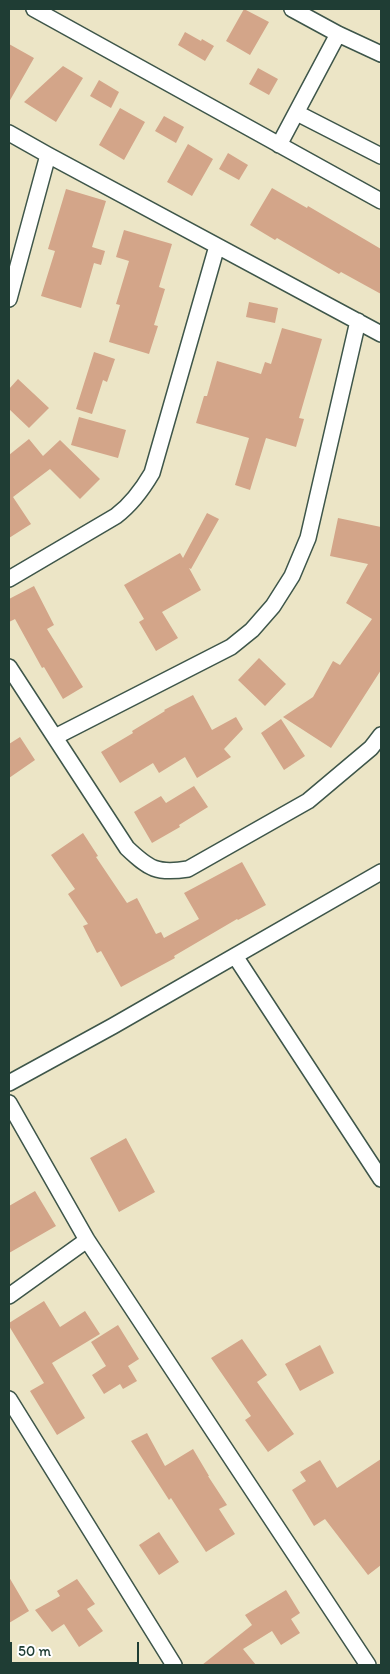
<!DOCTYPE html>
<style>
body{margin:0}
#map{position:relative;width:390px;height:1674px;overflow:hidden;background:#ece5c6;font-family:Itim,sans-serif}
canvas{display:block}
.frame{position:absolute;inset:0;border:10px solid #1f3d34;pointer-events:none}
.scale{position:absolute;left:10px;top:1642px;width:129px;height:22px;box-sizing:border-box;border:2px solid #1f3d34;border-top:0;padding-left:6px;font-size:15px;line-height:18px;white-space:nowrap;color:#1f3d34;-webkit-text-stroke:4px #fff;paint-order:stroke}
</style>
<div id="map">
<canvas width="390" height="1674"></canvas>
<div class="frame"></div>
<div class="scale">50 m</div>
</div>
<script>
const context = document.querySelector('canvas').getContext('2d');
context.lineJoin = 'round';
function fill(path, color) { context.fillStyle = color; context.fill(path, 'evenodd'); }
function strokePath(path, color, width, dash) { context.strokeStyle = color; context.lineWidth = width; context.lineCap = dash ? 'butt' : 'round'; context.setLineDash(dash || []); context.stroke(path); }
fill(new Path2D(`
 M244,9L269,22L250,55L226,41Z
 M185,32L201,41L202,39L214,46L205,61L178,45Z
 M9,44L34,58L9,102Z
 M63,66L83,78L56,122L24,102Z
 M258,68L278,79L269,95L249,84Z
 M99,80L119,92L111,108L90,96Z
 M120,108L145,122L124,160L99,145Z
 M164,116L184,127L176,143L155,131Z
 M188,144L213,159L192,196L167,182Z
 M228,153L248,165L239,180L219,169Z
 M272,188L307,208L308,206L381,249V294L341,272L339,274L277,238L275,240L250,225Z
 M66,189L106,201L92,247L105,251L101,265L94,263L81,308L41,296L55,251L48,249Z
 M124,230L172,244L159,287L165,289L154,325L158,326L149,354L109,342L120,305L116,304L129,261L116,257Z
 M249,302L278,308L275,323L246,317Z
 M282,328L322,339L299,418L304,419L296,447L266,438L250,490L235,485L249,438L196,423L204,396H207L217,361L261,374L265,362L271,364Z
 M94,352L115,359L107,382L103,380L92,414L76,409Z
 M18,379L49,408L29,428L9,409V389Z
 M79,417L126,430L118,458L71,445Z
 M29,439L43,456L60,440L100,479L80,499L50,469L13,497L31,524L9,538V455Z
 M207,513L219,519L191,569L189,568L201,590L162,612L178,638L156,651L139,622L144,619L124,585L180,553L183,558Z
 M338,518L381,527V670L331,748L283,717L313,697L333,661L340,665L372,619L346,603L368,564L330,556Z
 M34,586L54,625L47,629L83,687L63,699L44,667L42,668L15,619L9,622V599Z
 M259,658L286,684L265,706L238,680Z
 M193,695L212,730L236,717L243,729L224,749L231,757L197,778L185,757L159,773L153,763L120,783L101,752L133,733L132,731L165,711L164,710Z
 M281,719L305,756L284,770L261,733Z
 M20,737L35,760L9,778V744Z
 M194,786L208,807L179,825L180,827L152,843L134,812L161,796L166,803Z
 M83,833L98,856L96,857L127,903L137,898L156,934L161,932L164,938L199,919L184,893L242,862L266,905L238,920L237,919L174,956L175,958L121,987L101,951L97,953L83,926L88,924L68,894L75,889L51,855Z
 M126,1138L155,1192L119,1212L90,1158Z
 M35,1191L56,1226L9,1253V1206Z
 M44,1301L60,1327L85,1311L100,1334L52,1363L85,1418L57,1435L30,1391L44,1383L9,1326V1323Z
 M118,1325L139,1359L128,1366L137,1381L123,1389L120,1384L104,1394L92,1375L106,1366L91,1342Z
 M242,1339L267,1375L257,1382L294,1434L268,1452L245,1420L251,1416L211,1358Z
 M320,1345L334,1373L300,1391L285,1364Z
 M147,1433L165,1466L193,1449L209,1476H208L227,1505L219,1509L235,1534L206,1552L171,1498L169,1500L131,1441Z
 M381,1459V1565L368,1575L325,1519L314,1526L292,1490L306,1481L300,1472L320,1460L337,1488Z
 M159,1532L179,1562L159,1575L139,1545Z
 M9,1577L29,1611L9,1623Z
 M77,1579L95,1604L87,1609L103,1631L79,1647L64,1624L52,1632L35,1610L60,1596L57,1591Z
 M286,1590L300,1613L291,1619L300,1633L281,1645L272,1631L243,1649L256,1665H202L252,1625L245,1615Z`), '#d3a589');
const street = new Path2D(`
 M34,9L381,201
 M292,9L338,34L381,54
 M297,113L381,156
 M9,133L48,155L381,334
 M279,145L338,34
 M9,299L48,155
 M9,579L116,516C132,504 142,490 152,473L217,246
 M9,667L127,848C149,869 157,874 188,869L308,801L371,748L381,735
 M55,737L231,647L252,630L273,606L292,576L308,538L358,321
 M235,956L381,1179
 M9,1083L113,1026L381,872
 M9,1103L87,1240L368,1665
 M9,1296L87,1240
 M9,1399L174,1665`);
strokePath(street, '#3e564a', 18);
strokePath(street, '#fff', 15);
</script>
